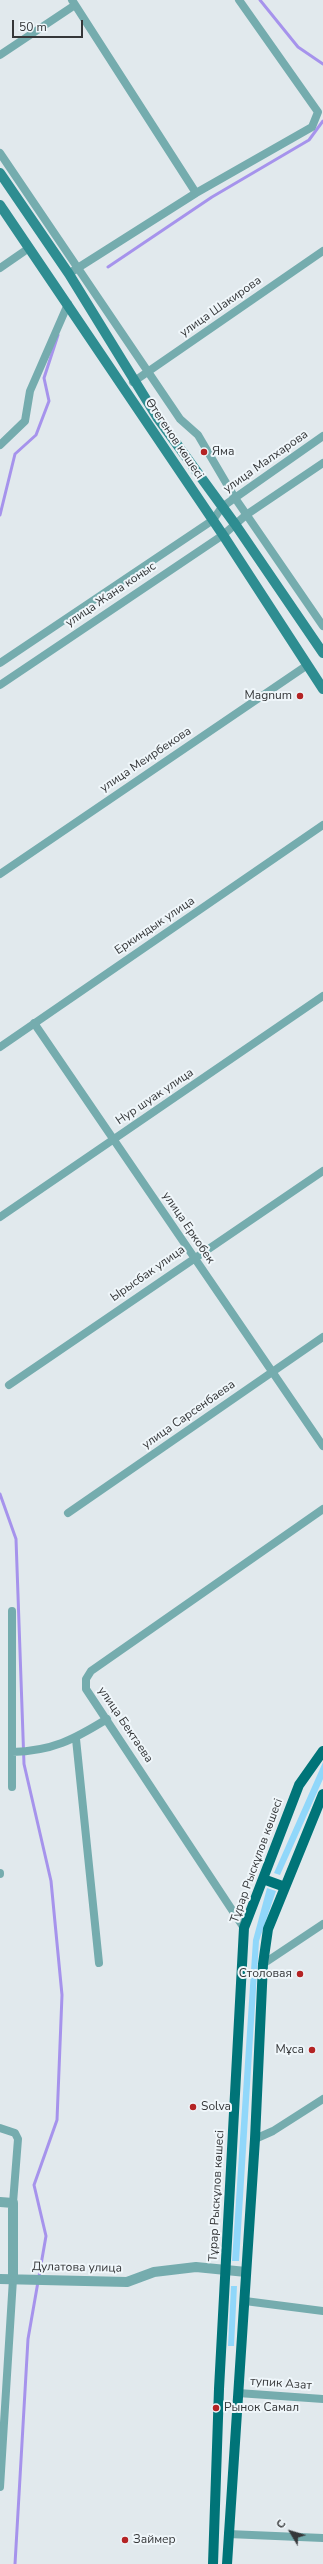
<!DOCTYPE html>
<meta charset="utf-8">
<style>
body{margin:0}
#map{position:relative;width:323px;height:2564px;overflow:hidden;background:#e1e9ed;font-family:"Nunito Sans",sans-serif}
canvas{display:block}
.north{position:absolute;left:271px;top:2512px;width:40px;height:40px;-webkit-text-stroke:3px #eff6fa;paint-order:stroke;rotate:308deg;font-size:11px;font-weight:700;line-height:16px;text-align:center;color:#353739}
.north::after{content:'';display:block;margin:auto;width:14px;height:18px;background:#353739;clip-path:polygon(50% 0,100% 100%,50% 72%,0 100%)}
.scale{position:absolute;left:12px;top:20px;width:71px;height:18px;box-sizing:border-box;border:2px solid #353739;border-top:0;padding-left:5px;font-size:12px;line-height:14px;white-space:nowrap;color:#353739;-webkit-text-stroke:3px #eff6fa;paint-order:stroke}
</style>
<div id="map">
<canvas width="323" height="2564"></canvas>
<div class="north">С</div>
<div class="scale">50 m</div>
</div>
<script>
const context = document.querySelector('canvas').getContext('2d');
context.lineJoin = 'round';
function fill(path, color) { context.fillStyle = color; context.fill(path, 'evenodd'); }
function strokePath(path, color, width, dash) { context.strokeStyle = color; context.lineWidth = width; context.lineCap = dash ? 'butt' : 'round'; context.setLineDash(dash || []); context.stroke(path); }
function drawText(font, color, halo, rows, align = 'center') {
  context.font = font + ' "Nunito Sans",sans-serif'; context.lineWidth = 4; context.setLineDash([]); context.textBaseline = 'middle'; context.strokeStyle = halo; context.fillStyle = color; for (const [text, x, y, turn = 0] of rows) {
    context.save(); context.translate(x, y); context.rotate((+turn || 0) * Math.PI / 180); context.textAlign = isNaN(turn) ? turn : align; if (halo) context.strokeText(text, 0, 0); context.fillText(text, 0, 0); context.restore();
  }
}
fill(new Path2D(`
 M323,1762V1779L280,1875L274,1873Z
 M267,1888L276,1891L259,1941L239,2261H232L253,1940Z
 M231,2286H237L234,2346H228Z`), '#90d7fa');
strokePath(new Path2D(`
 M260,0L298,47L323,64
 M108,267L212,197L309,140L323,121
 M0,515L15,454L36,435L49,401L44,378L58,335
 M0,1494L16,1539L24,1764L51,1881L62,1995L57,2120L34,2185L46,2236L28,2339L15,2564`), '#a693ec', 3);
strokePath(new Path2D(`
 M72,0L196,193
 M0,55L75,5
 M0,153L180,419L198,435L235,498L323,626
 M0,268L29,248
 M73,271L196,193L312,127L318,112L239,0
 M133,382L323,251
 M0,445L25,421L30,391L68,304
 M0,663L213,520L222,507L323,436
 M0,685L223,535L246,515L323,463
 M0,874L306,666
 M34,1023L323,1446
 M0,1047L323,825
 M0,1217L323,996
 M9,1385L323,1171
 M68,1513L323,1337
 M76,1739L99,1963
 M12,1752C52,1751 73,1740 107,1719
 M12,1787V1611
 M0,1874V1873
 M244,1928L86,1689V1679L91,1671L323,1509
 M263,1964L323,1924
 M0,2128L15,2133L18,2139L13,2203
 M255,2139L273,2131L323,2099
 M245,2301L323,2311
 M238,2393L323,2399
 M0,2487L13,2279
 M228,2534L323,2538`), '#75acae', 8);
strokePath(new Path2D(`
 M0,2202L13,2203V2279
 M0,2279L127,2282L154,2272L196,2267L246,2272`), '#75acae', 10);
strokePath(new Path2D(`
 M0,173L69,274L157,417L235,524L323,653
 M0,205L223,535L323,689`), '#2e8d91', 10);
strokePath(new Path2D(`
 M263,1879L285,1887
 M213,2564L219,2389L244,1928L299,1785L323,1751
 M227,2564L255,2139L263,1964L268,1929L323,1794`), '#007478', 10);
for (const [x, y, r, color] of [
 [204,452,4,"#b42324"],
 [300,696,4,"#b42324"],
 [300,1974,4,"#b42324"],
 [312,2050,4,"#b42324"],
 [193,2107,4,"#b42324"],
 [216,2408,4,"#b42324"],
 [125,2540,4,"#b42324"]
]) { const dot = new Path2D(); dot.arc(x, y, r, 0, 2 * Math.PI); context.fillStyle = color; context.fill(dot); strokePath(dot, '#eff6fa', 1.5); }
drawText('12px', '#353739', '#eff6fa', [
 ["улица Шакирова",221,307,-35],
 ["Өтегенов көшесі",174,439,56],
 ["улица Малхарова",266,462,-35],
 ["улица Жана коныс",111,595,-34],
 ["улица Меирбекова",146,760,-34],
 ["Еркиндык улица",155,926,-34],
 ["Нур шуак улица",155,1097,-34],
 ["улица Еркобек",188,1228,56],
 ["Ырысбак улица",148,1274,-35],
 ["улица Сарсенбаева",189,1415,-35],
 ["улица Бектаева",125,1725,56],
 ["Тұрар Рыскұлов көшесі",257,1861,-70],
 ["Тұрар Рыскұлов көшесі",217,2196,-87],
 ["Дулатова улица",77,2268,1],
 ["тупик Азат",281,2384,4]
]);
drawText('12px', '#353739', '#eff6fa', [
 ["Яма",212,452],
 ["Magnum",292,696,"right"],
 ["Столовая",292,1974,"right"],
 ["Мұса",304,2050,"right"],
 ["Solva",201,2107],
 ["Рынок Самал",224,2408],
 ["Займер",133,2540]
], 'left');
</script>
